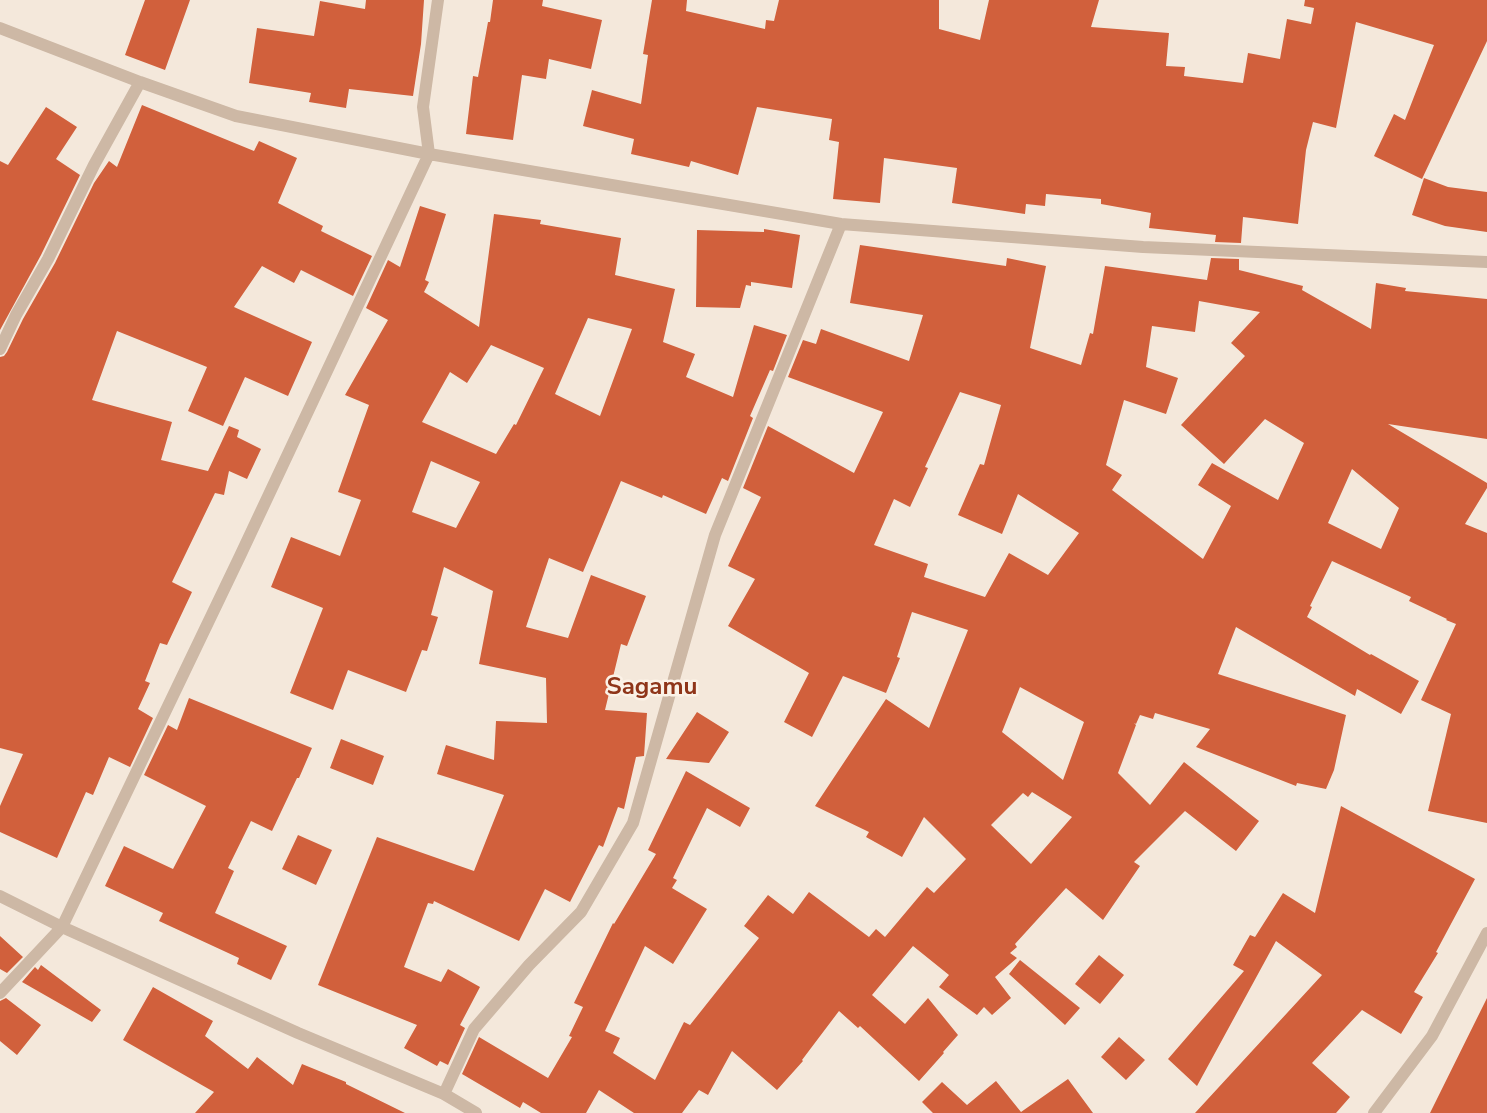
<!DOCTYPE html>
<style>
body{margin:0}
canvas{display:block;background:#f4e8db}
</style>
<canvas width="1487" height="1113"></canvas>
<script>
const context = document.querySelector('canvas').getContext('2d');
context.lineJoin = 'round';
function fill(path, color) { context.fillStyle = color; context.fill(path, 'evenodd'); }
function strokePath(path, color, width, dash) { context.strokeStyle = color; context.lineWidth = width; context.lineCap = dash ? 'butt' : 'round'; context.setLineDash(dash || []); context.stroke(path); }
function drawText(font, color, halo, rows, align = 'center') {
  context.font = font + ' "Nunito Sans",sans-serif'; context.lineWidth = 5; context.setLineDash([]); context.textBaseline = 'middle'; context.strokeStyle = halo; context.fillStyle = color; for (const [text, x, y, turn = 0] of rows) {
    context.save(); context.translate(x, y); context.rotate((+turn || 0) * Math.PI / 180); context.textAlign = isNaN(turn) ? turn : align; if (halo) context.strokeText(text, 0, 0); context.fillText(text, 0, 0); context.restore();
  }
}
fill(new Path2D(`
 M145,0H190L165,70L125,55Z
 M366,0H424L421,44L413,96L349,89L346,108L309,102L311,93L249,83L257,28L314,36L320,1L365,9Z
 M493,0H543L542,6L602,20L591,69L549,59L546,79L522,75L513,140L466,134L473,76L478,77L488,22H490Z
 M652,0H687L686,11L765,29L766,20L774,21L779,0H939V29L980,40L989,0H1099L1091,27L1169,33L1166,66L1185,67L1184,76L1243,83L1248,53L1280,59L1287,19L1311,24L1314,8L1304,6L1305,0H1487V41L1422,179L1374,156L1394,114L1405,120L1434,45L1356,22L1336,128L1313,122L1306,150L1298,224L1243,217L1241,243L1215,242L1216,235L1149,228L1151,213L1101,204V199L1046,194L1045,206L1026,204L1025,214L952,203L957,168L884,158L880,203L833,199L839,142L829,140L832,119L757,107L738,175L691,161L689,167L631,154L634,139L583,126L592,90L641,104L648,55L643,54Z
 M142,105L254,151L259,141L297,158L278,203L323,226L321,231L372,256L353,296L301,270L294,283L262,266L234,307L312,342L288,396L245,377L223,426L188,411L207,367L117,331L92,400L172,422L161,460L208,471L229,426L239,430L237,437L261,449L247,479L229,471L224,495L215,493L172,582L192,592L167,645L160,643L145,681L150,683L138,709L153,718L130,767L109,757L93,795L86,792L57,858L0,832V806L23,754L0,748V357L4,356L7,352L23,319L55,263L94,183L109,161L117,167Z
 M46,107L77,127L56,159L80,175L41,255L0,330V161L8,165Z
 M1424,178L1448,187L1487,192V232L1445,226L1412,215Z
 M420,206L446,214L425,280L429,282L424,292L479,327L494,214L541,220L540,224L621,238L615,275L675,289L663,342L695,354L686,377L733,397L754,325L787,335L773,371L770,370L750,416L753,418L728,481L722,478L706,514L663,495L662,498L621,481L583,572L549,558L526,627L568,638L591,575L646,596L627,646L621,644L605,710L647,713L644,756L636,757L624,809L618,807L603,847L599,845L570,902L545,889L519,941L434,901L433,904L428,903L404,967L441,982L448,969L480,987L460,1025L465,1028L448,1065L440,1061L437,1066L404,1048L417,1025L318,985L377,837L474,871L504,795L437,774L446,745L494,760L496,721L547,723L546,678L479,664L493,591L444,567L431,615L438,617L427,651L422,650L406,692L348,670L333,710L290,693L323,608L271,587L291,537L340,556L361,500L338,492L369,405L345,395L388,320L366,308L388,260L400,267ZM588,318L632,329L600,416L555,394ZM491,345L544,368L516,425L514,424L496,454L422,422L450,372L467,383ZM431,461L480,482L456,528L412,512Z
 M764,229L800,235L792,288L751,282V286L746,285L740,308L696,307L697,230L764,232Z
 M860,245L1006,266L1007,258L1046,266L1030,348L1081,365L1090,333L1093,334L1105,266L1207,280L1211,258L1239,259V270L1303,286L1302,290L1371,329L1376,283L1406,288L1405,291L1487,299V439L1388,424L1487,483V488L1465,524L1487,533V823L1428,811L1451,714L1421,700L1456,624L1446,620L1447,619L1409,601L1411,597L1332,561L1310,606L1312,607L1307,617L1370,655L1371,654L1419,681L1401,714L1357,689L1355,696L1236,627L1218,674L1346,715L1334,770L1326,789L1297,783L1296,786L1196,747L1210,729L1155,713L1153,719L1140,715L1136,724L1134,723L1136,725L1118,773L1150,805L1184,762L1259,821L1236,851L1185,811L1134,862L1140,866L1103,920L1066,888L1015,944L1017,947L1010,953L1017,958L995,977L1011,998L992,1015L984,1007L977,1015L939,987L949,975L913,946L872,995L905,1024L928,998L958,1035L943,1052L944,1053L919,1081L860,1026L858,1028L839,1011L802,1060L803,1061L777,1090L732,1051L708,1095L699,1090L682,1113H634L599,1090L586,1113H541L523,1102L520,1108L462,1074L479,1037L548,1078L572,1037L569,1036L583,1007L574,1003L613,923L614,924L656,854L648,850L686,771L750,808L740,827L707,808L673,878L677,880L672,888L707,909L673,964L645,946L605,1031L620,1038L613,1053L655,1080L684,1022L690,1025L759,938L744,926L768,895L793,914L809,892L869,937L876,929L885,937L927,887L934,893L966,859L924,817L902,857L866,837L869,832L815,806L886,699L929,728L968,630L912,612L897,657L900,658L886,693L843,676L812,737L784,722L809,673L728,626L755,579L728,566L761,497L743,488L768,426L854,473L883,412L788,377L803,340L816,344L821,329L909,361L923,315L850,303ZM1199,301L1260,312L1231,343L1245,356L1181,425L1224,464L1265,419L1304,443L1278,500L1212,463L1198,485L1231,506L1203,559L1112,490L1122,475L1106,465L1124,400L1166,414L1178,378L1146,367L1152,326L1195,332ZM960,392L1001,405L984,465L980,464L958,515L1002,534L1018,494L1079,533L1048,575L1009,553L985,597L924,577L928,564L874,545L894,499L910,507L928,468L925,467ZM1352,469L1399,508L1381,549L1328,523ZM1020,687L1084,722L1063,780L1002,732ZM1032,792L1072,817L1031,864L991,825L1023,793L1028,797Z
 M189,698L312,748L299,778H297L272,831L251,821L228,868L234,871L215,913L287,946L271,980L237,964L239,958L159,921L163,913L105,886L124,846L173,869L206,806L144,775L168,725L177,730Z
 M697,712L729,732L709,763L666,759Z
 M341,739L384,756L373,785L330,768Z
 M1341,806L1475,879L1436,952L1438,953L1414,992L1423,997L1401,1034L1362,1010L1312,1063L1350,1097L1336,1113H1195L1322,975L1276,941L1197,1086L1168,1059L1244,971L1233,965L1250,935L1255,937L1283,893L1315,913Z
 M298,835L332,850L316,885L282,869Z
 M0,936L23,957L7,973L0,969Z
 M1099,955L1124,975L1100,1004L1075,984Z
 M1020,960L1080,1008L1065,1025L1009,974Z
 M41,965L101,1010L92,1022L22,982L35,967L38,970Z
 M153,987L213,1021L205,1036L248,1069L257,1057L293,1085L302,1064L346,1082V1084L405,1113H195L214,1092L123,1040Z
 M6,998L41,1025L17,1055L0,1041V1001Z
 M1487,998V1113H1430Z
 M1119,1037L1145,1060L1126,1080L1101,1057Z
 M1068,1079L1093,1113H933L922,1102L942,1082L967,1105L996,1081L1021,1112Z`), '#d1603c');
strokePath(new Path2D(`
 M0,28L140,82L236,116L429,154L841,224L1143,247L1487,262
 M0,349L16,315L48,259L94,165L140,82
 M0,896L62,927L298,1033L444,1094L476,1113
 M0,993L62,927L240,556L429,154L423,107L438,0
 M444,1094L474,1029L529,965L581,912L633,823L715,535L841,224
 M1374,1113L1432,1036L1487,933`), '#cdb8a5', 12);
drawText('bold 24px', '#8f3519', '#fbf2e7', [
 ["Sagamu",652,688]
]);
</script>
